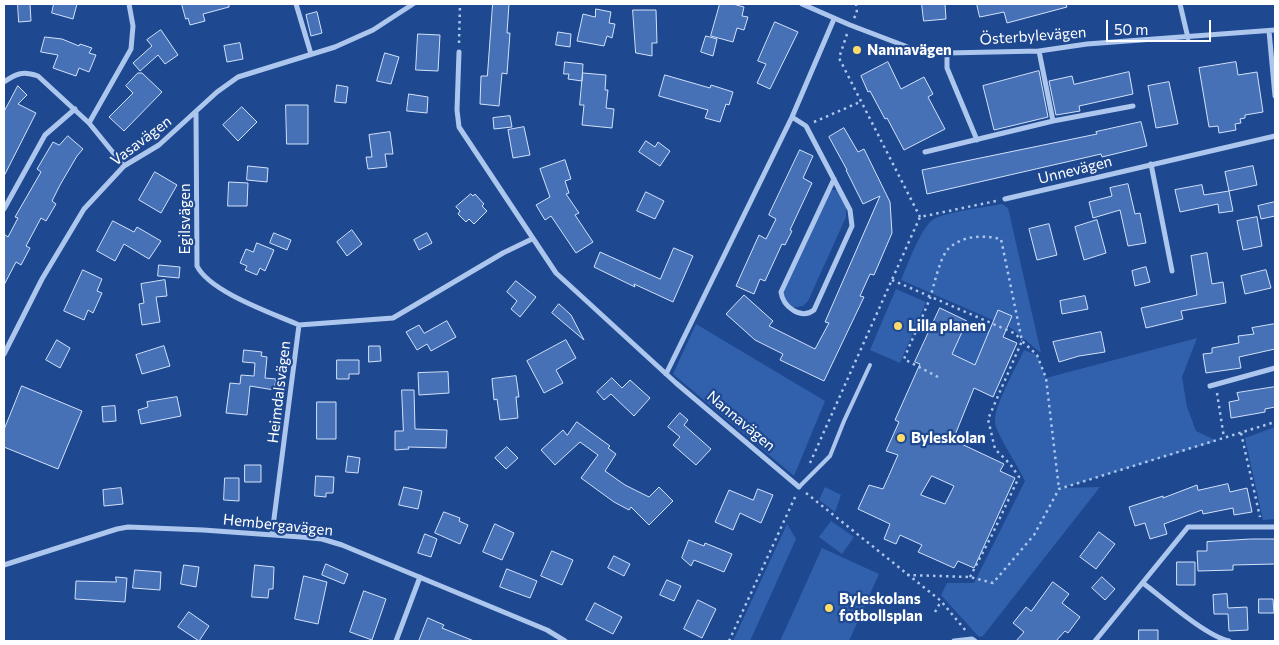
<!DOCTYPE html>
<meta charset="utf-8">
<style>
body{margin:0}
#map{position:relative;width:1279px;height:645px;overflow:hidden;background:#1e488f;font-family:Commissioner,sans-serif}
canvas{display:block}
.frame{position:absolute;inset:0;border:5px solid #fff;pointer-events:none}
.scale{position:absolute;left:1106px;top:20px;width:105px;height:22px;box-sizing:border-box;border:2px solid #fff;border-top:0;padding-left:6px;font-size:15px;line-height:18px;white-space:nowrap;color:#fff;-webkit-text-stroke:4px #1e488f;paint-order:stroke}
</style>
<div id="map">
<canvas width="1279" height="645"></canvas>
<div class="frame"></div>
<div class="scale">50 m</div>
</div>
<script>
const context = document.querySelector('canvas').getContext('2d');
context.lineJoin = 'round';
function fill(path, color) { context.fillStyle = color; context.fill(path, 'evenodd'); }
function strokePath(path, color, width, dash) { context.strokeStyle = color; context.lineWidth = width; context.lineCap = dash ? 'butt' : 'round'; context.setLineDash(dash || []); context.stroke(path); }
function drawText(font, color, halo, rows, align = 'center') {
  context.font = font + ' Commissioner,sans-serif'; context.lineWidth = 4.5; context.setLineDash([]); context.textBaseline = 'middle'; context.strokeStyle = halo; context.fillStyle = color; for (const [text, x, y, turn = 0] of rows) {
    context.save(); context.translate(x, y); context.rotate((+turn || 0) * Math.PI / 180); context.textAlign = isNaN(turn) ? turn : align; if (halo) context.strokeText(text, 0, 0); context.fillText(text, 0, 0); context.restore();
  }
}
fill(new Path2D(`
 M832,190H840L846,202V217L808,301L803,306L789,308L781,292L828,192Z
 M1002,204L1008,208L1041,353L1011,328L901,280C907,266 922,225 934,219C946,212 986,207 1002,204Z
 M896,289L926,302L900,363L870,350Z
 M967,321L990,331L977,366L950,353Z
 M696,324L825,401L794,476L673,374Z
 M1197,338L1182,377L1187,407L1196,431L1217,441L1062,488L1100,487L983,636L979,637L941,595L947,583H974L1025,481C1019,467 996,434 995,422C994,405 1017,366 1024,350L1037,355L1046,378Z
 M1275,427V519L1263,520L1245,438Z
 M825,487L841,495L835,512L819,500Z
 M831,521L854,537L842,554L819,537Z
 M787,524L796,539L750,641H733Z
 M822,548L879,574L849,641H780Z`), '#3161ad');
const building = new Path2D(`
 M18,4H30L31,21L19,22Z
 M54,4H77L73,19L52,13Z
 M182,4H229V7L203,14L205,21L190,25L188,18L186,19Z
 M493,4H509L507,33H510L507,74L502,73L499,106L480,104L481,76H487Z
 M720,4H733L744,7L742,16L748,17L744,30L737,28L733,42L711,36Z
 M922,4H945L946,19L924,21Z
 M977,4H1066L1067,7L1007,23L1004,12L980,17Z
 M596,9L611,12L609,23L615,24L612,38L607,36L604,46L577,41L583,14L595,17Z
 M633,10H656L657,43H652V56L636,53Z
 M317,12L322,33L311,36L306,15Z
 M775,22L798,32L770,89L757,83L766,64L758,61Z
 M161,30L178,55L165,64L158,55L140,71L133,63L152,46L147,40Z
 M558,32L571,34L570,47L556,45Z
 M418,34L440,35L438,71L416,70Z
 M706,36L717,39L713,56L701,52Z
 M45,37L62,39L79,46L80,44L92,48L89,53L96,55L89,72L79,68L76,76L53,68L58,55L41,52Z
 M240,43L243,59L227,62L224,46Z
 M385,53L399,57L391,84L377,81Z
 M565,62L583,64L582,81L568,79L569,74H564Z
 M888,62L901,89L924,77L933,94L928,97L945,129L904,150L887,118L885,119L870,91L868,92L861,76Z
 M1236,62L1238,75L1257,72L1263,112L1245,115V118L1240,119L1241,123L1235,124L1236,130L1219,133L1218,126L1209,127L1199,68Z
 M1039,71L1048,117L994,130L983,86Z
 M1129,72L1133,94L1079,106L1080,111L1056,115L1049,81L1072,76L1074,84Z
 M138,73H142L162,92L124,131L109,117L133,93L126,86Z
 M583,73L606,75L605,90H608L606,108L614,109L612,128L582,125L584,105H580Z
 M665,75L710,88L711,85L733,92L729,105L726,104L720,122L705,118L708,110L659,96Z
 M1169,82L1178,124L1156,128L1148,86Z
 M337,85L348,87L346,103L335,102Z
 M18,86L27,95L18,104L36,113L4,176V112Z
 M409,94L428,97L427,113L407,111Z
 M286,105H308V144H287Z
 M242,107L257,122L238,141L223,125Z
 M510,116L512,127L494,129L493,118Z
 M1141,122L1147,146L1102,157L1101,154L927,194L922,170L1097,134L1096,132Z
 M524,127L530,155L513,158L508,130Z
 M844,128L858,152L864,149L890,202L892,233L874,275L870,274L860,296L864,297L824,381L780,360L783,354L755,340L726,314L744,295L773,321L769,326L815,349L829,323L825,322L880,196L863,204L846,170H847L829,137Z
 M390,132L393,154H385L387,167L368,169L366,157H372L369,135Z
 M68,136L83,149L77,156L60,185L52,201L56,204L46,221L41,218L26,246L30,248L21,265L16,262L4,285V234L8,237L18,218L15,217L41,172L37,169L53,142L59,145Z
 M646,141L655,147L658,142L670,151L660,166L639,152Z
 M800,150L813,156L803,178L812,183L790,230L792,231L785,245L782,244L765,281L760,279L754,294L736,286L759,235L766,239L776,219L769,215Z
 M565,160L571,179L565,181L569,193L566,194L579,213L575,215L593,242L576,253L551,216L545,220L536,205L550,197L540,169Z
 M248,166L268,168L267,182L247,180Z
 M1253,166L1257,185L1229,191L1225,172Z
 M155,172L177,185L161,213L139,200Z
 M229,182L248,183L247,206H228Z
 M1128,184L1135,214L1140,213L1146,243L1128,246L1120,210L1093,218L1089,202L1112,196L1110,188Z
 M1202,185L1204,195L1229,191L1233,211L1219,213L1218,204L1180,212L1175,190Z
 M646,192L664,201L655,219L637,211Z
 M471,194L473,196L475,194L484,204L482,206L487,211L474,224L469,219L466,222L458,214L460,211L456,207Z
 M1275,202V216L1261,219L1258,206Z
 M1257,217L1262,246L1243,250L1237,221Z
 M1097,220L1106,253L1084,260L1075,227Z
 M113,221L134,232L137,227L161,241L149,259L124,244L115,261L97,251Z
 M1049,224L1057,255L1037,260L1029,229Z
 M352,230L362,244L347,256L337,242Z
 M274,233L291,240L287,250L270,243Z
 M427,233L432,243L419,250L414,240Z
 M257,243L274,250L265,271L260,268L257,275L245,270L247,266L240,263L246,249L253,252Z
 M674,248L693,256L673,302L634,284L635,287L594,267L600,252L660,279Z
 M1207,253L1212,284L1223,282L1226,303L1181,311L1183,319L1146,328L1141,308L1197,295L1191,256Z
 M159,265L180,267L179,278L158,276Z
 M1146,267L1150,282L1135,286L1132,271Z
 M83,270L102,279L97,291L102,293L93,313L88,310L84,320L64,311Z
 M1266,270L1271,288L1245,294L1241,276Z
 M165,280L167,296L156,297L160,322L142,325L139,304L144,303L141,284Z
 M516,281L536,297L520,317L511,309L517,301L507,292Z
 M1085,296L1088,309L1062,314L1060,301Z
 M559,304L571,315L584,340L552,313Z
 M940,308L967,321L952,354L975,365L998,310L1012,316L1003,337L1017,343L993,397L974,388L953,440L1004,464L1000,471L1015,478L974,568L958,561L954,568L934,559L918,552L922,545L900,535L896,544L884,539L890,524L858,509L869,485L883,489L898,455L886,451L899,422L895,420L920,364L915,362ZM932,476L954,486L945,504L921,495Z
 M447,321L456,337L431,351L427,344L417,350L406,332L419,325L424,333Z
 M1275,324V349L1239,357L1241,368L1206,373L1203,354L1212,353V348L1239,343L1238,336L1254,334L1252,328Z
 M1101,332L1105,352L1079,356L1059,362L1053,342Z
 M57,340L70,348L60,368L46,360Z
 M566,340L576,358L556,370L563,383L544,393L527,361Z
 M164,346L170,366L142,374L136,355Z
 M369,346H380L381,361L369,362Z
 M244,350L262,352L261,356L267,357L265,378L276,379L274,390L250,386L247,415L226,413L230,383L240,384L241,375L254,376L255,363L243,362Z
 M337,360H359V374H349V379H337Z
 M448,372L449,393L419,395L418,373Z
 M516,376L519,397H516L518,418L500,420L497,399L494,400L492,379Z
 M612,378L622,388L630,380L650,398L634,416L611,394L604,400L597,392Z
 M22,386L82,411L58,469L4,447V430Z
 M1275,387V407L1265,409V412L1231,418L1229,402L1239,400L1237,393Z
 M402,390H414L415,429L447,430L446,448L408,447L409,449L395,450V431H403Z
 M177,397L181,416L141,424L138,410L148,407L147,402Z
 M317,402H336V439H317Z
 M115,406L116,421L103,422L102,407Z
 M680,413L688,420L684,425L711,449L696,465L673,445L680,437L668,427Z
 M577,422L610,446L608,448L616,454L605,471L625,485L649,497L659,487L673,501L649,525L631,507L629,510L614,502L581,478L598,455L580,442L555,465L541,450L563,430L567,435Z
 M507,447L518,458L506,469L495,458Z
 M348,456L360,458L358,473L346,472Z
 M245,465H261V482H245Z
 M316,476L334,477L333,493H326V497L315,496Z
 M225,478H239V501L224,500Z
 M1228,484L1230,492L1247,488L1252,512L1234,515L1233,508L1203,514L1202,510L1164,524L1167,534L1150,539L1145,523L1135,526L1129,507L1163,496V498L1197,485L1198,490Z
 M404,487L422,491L418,509L399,505Z
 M121,488L123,504L104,506L103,490Z
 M758,489L773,495L761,523L740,513L733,530L715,522L729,490L753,500Z
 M444,512L460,518L459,521L468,525L460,544L435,533Z
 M495,524L514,533L502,560L483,552Z
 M1099,532L1115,544L1096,569L1080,557Z
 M425,534L437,539L431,557L418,553Z
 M1251,539H1275V564L1233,565V570L1198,571L1197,551H1207V542Z
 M689,540L704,546L705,543L732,554L724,572L694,560L691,566L682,558Z
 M552,551L573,560L562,585L541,576Z
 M614,556L630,564L624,576L608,568Z
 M1177,562H1195V585H1177Z
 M326,564L348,574L344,584L322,575Z
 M184,565L199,567L196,587L181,584Z
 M255,565L274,567L273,589H269L268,598L252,597Z
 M507,569L537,581L530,598L500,587Z
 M135,570L161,572L160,590L133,588Z
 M304,576L327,582L318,624L295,619Z
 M116,577L127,578L125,602L75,599L76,581L116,582Z
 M1102,577L1115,589L1105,600L1092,588Z
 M667,580L681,586L674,601L660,595Z
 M1053,582L1069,594L1062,603L1080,617L1068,633L1065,631L1056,641H1016L1024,632L1013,623L1026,607L1031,611Z
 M364,591L386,599L372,640L350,632Z
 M1227,594L1228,608L1247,607L1248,630L1229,631L1228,614H1214L1213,595Z
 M1259,599H1273L1274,613H1259Z
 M698,600L716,609L702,638L684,629Z
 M595,603L622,617L613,634L586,620Z
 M189,612L209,626L199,641L178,627Z
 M428,618L444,625L442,628L474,641H419Z
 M1139,630H1158V641H1139Z`);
fill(building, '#4671b7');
strokePath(building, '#d2e2fa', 1);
strokePath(new Path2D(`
 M854,18L857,13L856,4
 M847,34L839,58L920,217
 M459,43L460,4
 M814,122L860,102
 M892,280L1014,333L1022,340
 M938,377L904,359C912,339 922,319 930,298C934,286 940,256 949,248C964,235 983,235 1001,239L1022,341L1037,355L1046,378L1059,489
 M1217,393L1224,438
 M1241,433L1260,517
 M810,463L920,217L996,201
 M806,493L941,601L966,631
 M907,575L970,577L993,583L1034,535L1059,489L1275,422
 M970,577L992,535L1019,477L1010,464L995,449L988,419L1022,341
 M935,612L941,601
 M729,641L796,495`), '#acc6ed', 2.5, [2.5, 4]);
strokePath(new Path2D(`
 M799,487L830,456L844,421L870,365`), '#acc6ed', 4);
strokePath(new Path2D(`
 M296,4L311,54
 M802,4L850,25L913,49L947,53L1039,51L1087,44L1275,30
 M1180,4L1188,38
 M1269,31L1275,96
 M1039,51L1053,121L1133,106
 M459,52L457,110L459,127L556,273L676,383L799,487
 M947,53V68L977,140
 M4,82C17,73 23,71 38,76L89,123L124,166
 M196,113L197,266C210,292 272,313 299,325
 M792,117L806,126L850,210L852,226L814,310C801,320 783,307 781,292L834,179
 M89,123L131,49L133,26L129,4
 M925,152L1053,121
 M1151,164L1172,271
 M1005,199L1275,136
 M4,209L45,135L75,109
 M4,354L42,279L84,209L124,166L159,145L217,92L238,77L335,47L373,30L413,4
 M666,374L792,117L834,19
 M1210,386L1275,368
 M272,534L299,325L393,318L503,253L532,239
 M4,565L117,529L128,527L203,530L301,537L322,539L342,545L547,630L565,641
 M1143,583C1164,599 1206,636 1229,641
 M396,641L420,577
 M954,641L972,639L975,641
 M1095,641L1188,527H1275`), '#acc6ed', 5);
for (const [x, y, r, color] of [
 [857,50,5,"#fcdb6b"],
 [898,326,5,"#fcdb6b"],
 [901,438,5,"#fcdb6b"],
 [829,608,5,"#fcdb6b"]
]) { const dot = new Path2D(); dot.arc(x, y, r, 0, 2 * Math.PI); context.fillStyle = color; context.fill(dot); strokePath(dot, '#1e488f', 2); }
drawText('15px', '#fff', '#1e488f', [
 ["Österbylevägen",1033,36,-4],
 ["Vasavägen",141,141,-37],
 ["Unnevägen",1075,170,-14],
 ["Egilsvägen",185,219,-90],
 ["Heimdalsvägen",279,392,-83],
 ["Nannavägen",741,421,40],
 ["Hembergavägen",278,525,6]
]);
drawText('bold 15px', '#fff', '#1e488f', [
 ["Nannavägen",867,50],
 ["Lilla planen",908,326],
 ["Byleskolan",911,438],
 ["Byleskolans",839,599],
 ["fotbollsplan",839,616]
], 'left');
</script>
